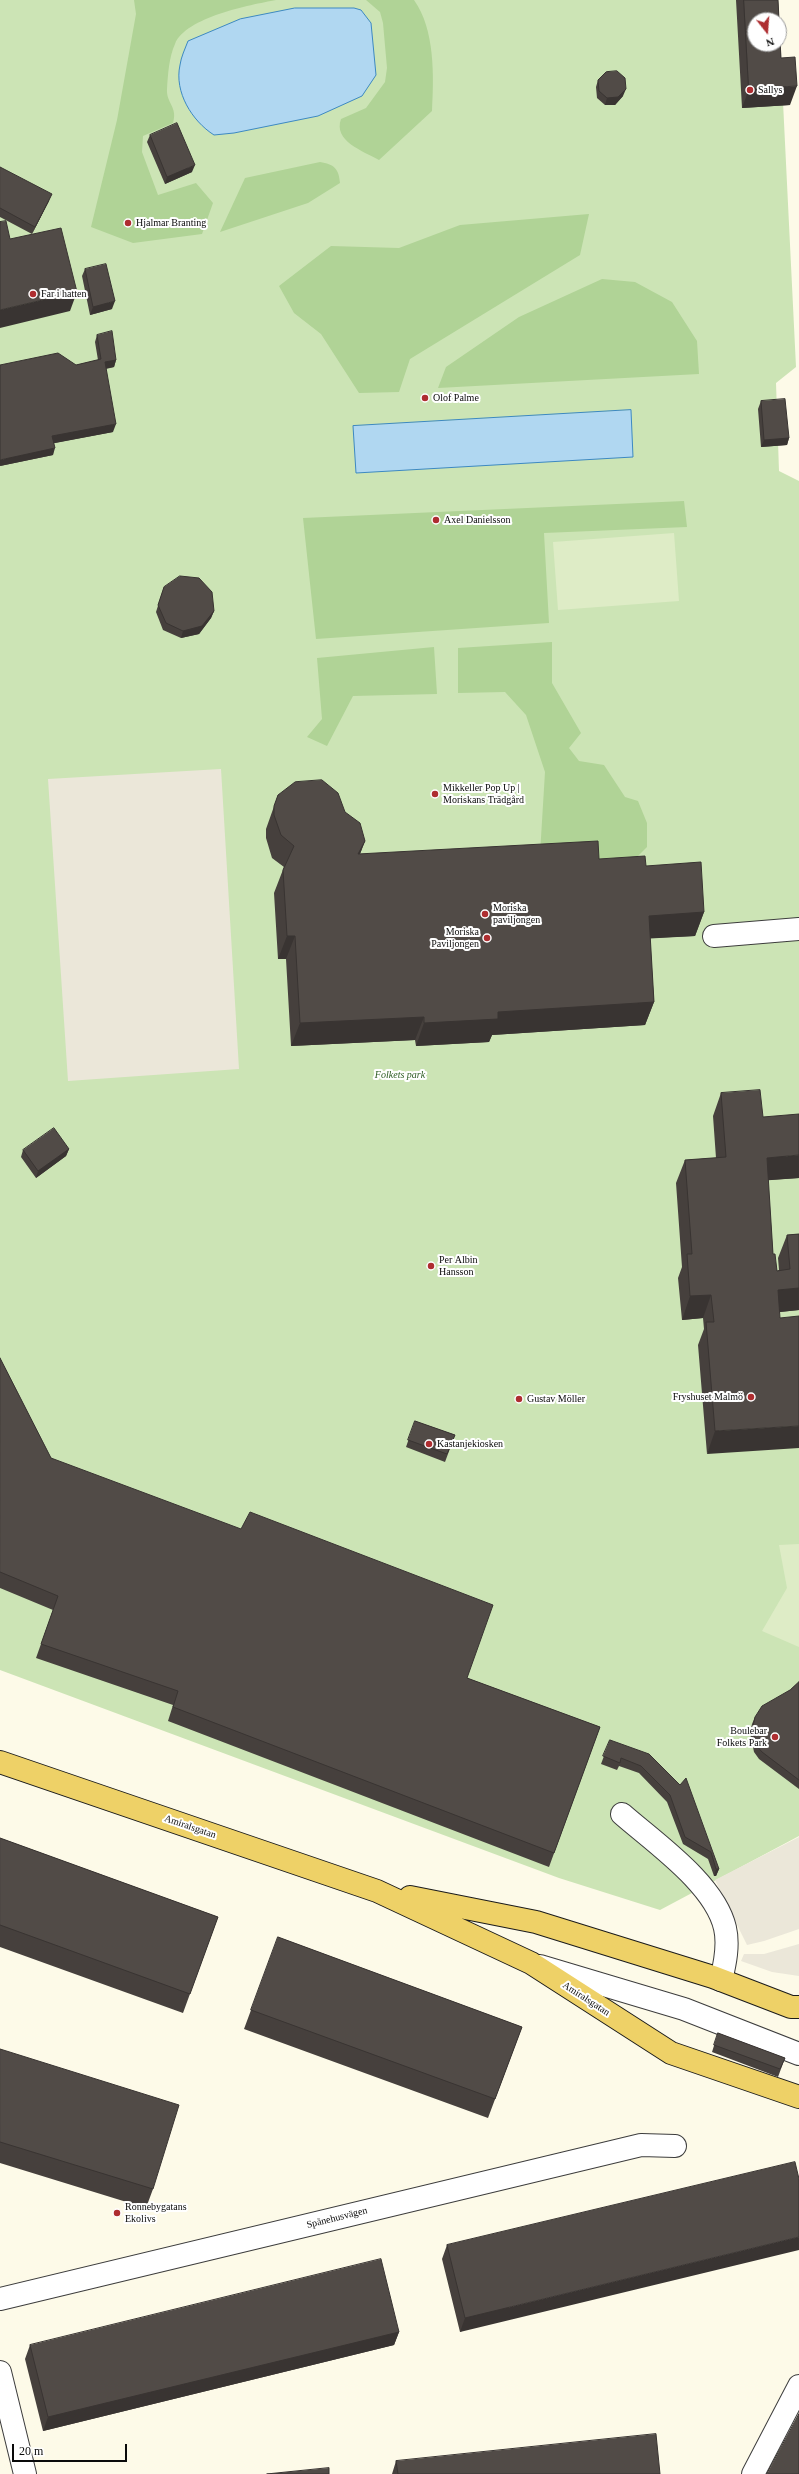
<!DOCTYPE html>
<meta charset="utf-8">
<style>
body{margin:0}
#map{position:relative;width:799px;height:2474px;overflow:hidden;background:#fdfae8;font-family:Georgia,serif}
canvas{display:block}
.north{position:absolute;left:747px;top:12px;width:40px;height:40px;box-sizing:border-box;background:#fff;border:1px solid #9d9d9d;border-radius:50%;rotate:163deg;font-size:11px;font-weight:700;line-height:16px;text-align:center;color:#0a0a0a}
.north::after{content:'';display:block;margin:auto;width:14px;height:18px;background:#ae2d30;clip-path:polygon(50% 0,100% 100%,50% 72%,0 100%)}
.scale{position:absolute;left:12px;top:2444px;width:115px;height:18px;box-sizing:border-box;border:2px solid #0a0a0a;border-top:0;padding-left:5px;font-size:12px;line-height:14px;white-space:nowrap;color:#0a0a0a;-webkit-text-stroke:3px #fff;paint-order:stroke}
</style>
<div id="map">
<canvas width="799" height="2474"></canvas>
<div class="north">N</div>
<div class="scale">20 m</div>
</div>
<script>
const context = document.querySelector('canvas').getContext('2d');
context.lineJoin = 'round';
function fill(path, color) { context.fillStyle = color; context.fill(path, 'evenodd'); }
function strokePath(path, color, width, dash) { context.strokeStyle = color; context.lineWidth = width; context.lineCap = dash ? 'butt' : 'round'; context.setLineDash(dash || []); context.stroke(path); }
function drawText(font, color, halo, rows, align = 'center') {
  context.font = font + ' Georgia,serif'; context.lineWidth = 4; context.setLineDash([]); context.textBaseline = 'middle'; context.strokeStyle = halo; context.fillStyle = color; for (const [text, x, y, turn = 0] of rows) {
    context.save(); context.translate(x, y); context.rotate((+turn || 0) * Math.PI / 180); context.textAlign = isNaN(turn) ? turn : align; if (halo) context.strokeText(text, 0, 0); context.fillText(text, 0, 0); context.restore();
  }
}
fill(new Path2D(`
 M0,0H778L796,367L776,383L779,471L799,481V1836L660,1910L559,1878L0,1670ZM755,20H779V44H755Z`), '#cce4b5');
fill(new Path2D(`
 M134,0H276C250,5 186,17 175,44C169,57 168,74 167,89C166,103 178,107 173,123L143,136L142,152L158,195L196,183L213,203L202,234L133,243L91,227L117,120L136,14Z
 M366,0H414C435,29 434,76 432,111L379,160C363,151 333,141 341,119L366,108L385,82L387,68L383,23L380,12Z
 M320,162C334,164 339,169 340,183L308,203L220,232L245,178Z
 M589,214L580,255L410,359L399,392L359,393L321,334L294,313L279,286L331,246L399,248L460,225Z
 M602,279L635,282L672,302L697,341L699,374L438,388L446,367L519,317Z
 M684,501L687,527L544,533L549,623L316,639L303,518Z
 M552,642V683L581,733L569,748L579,761L604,765L625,797L638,801L647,823V847L629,865L540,854L545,772L526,715L505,692L458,693V648Z
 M434,647L437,694L353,696L327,746L307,737L322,719L317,658Z`), '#b0d396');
fill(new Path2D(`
 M674,533L679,601L558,610L553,542Z
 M799,1544V1647L762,1631L787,1588L779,1545Z`), '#deecc6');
fill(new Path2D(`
 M221,769L239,1069L68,1081L48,779Z
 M799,1837V1929L764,1941L747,1945L715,1880Z
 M799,1944V1976L772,1972L741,1961L744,1954H764Z`), '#ebe7d9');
const water = new Path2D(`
 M295,8H354L361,10L371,23L376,75L362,96L318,116L234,133L214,135C192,121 174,92 180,65C181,57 185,49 188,41L240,19Z
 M631,410L633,457L356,473L353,426Z`);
fill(water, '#b0d7f1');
strokePath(water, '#3d89c2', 1);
const minor = new Path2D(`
 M714,936L799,929
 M622,1814C655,1843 715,1884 725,1928C729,1945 725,1964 721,1980
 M540,1966L684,2009L799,2054
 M0,2299L641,2145L675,2146
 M0,2372L25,2474
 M753,2474L799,2386`);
const major = new Path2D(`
 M0,1762L377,1891L531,1963L671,2053L799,2097
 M410,1897L536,1922L713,1977L791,2007H799`);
strokePath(minor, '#3d3d3d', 24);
strokePath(major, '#1b1b1b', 24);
strokePath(minor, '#fff', 22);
strokePath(major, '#eed167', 22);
fill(new Path2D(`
 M736,0H778L781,58L790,105L742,108Z
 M598,80L623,96L615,105H605L597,98L596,87Z
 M150,135L192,172L165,184L147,142Z
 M0,167L49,201L32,234L0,217Z
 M85,269L112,309L90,315L82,276Z
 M97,335L116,360L114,367L106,369L113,432L54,443L53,455L0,466L76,365L98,360L95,342Z
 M761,401L789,438L787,445L761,447L758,409Z
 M164,587L214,611L211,618L199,634L181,638L163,630L156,612Z
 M278,795L345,812L365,841L360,854L599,859L646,866L704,912L695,936L650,938L654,1002L645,1025L492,1035L489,1042L416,1046L415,1040L291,1046L286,959H278L274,893L284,867L272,858L266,838V829Z
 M721,1093L763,1117L799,1178L768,1180L773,1254L777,1271L779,1270L778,1258L787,1235L799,1234V1310L780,1312L707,1454L698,1345L704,1329L703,1318L682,1320L678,1278L682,1267L676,1183L685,1160L716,1158L713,1116Z
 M69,1149L66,1156L36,1178L21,1157L23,1150Z
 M0,1358L51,1458L467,1678L600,1727L549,1867L168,1721L173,1705L36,1658L53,1610L0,1588Z
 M415,1421L455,1435L445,1462L406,1447Z
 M799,1682V1789L759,1759L754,1752L750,1733L752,1724L755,1717L790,1690Z
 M610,1740L680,1785L719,1869L716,1876H714L708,1859L683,1844L667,1802L639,1773L619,1766L617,1770L601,1764Z
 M0,1838L218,1917L183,2013L0,1947Z
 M278,1937L522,2027L488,2118L244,2029Z
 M718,2033L785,2058L778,2077L712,2052Z
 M0,2049L153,2189L146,2208L0,2163Z
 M795,2162L460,2332L442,2259L447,2245Z
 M399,2332L394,2345L43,2431L25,2359L30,2345Z
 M396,2461L660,2474H392Z`), '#46403d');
fill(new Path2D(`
 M797,86L790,105L742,108L749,89Z
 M626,89L623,96L615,105H605L607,98Z
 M195,165L192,172L165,184L167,177Z
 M52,194L49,201L32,234L35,227Z
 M77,292L70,311L0,328V310Z
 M115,301L112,309L90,315L93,307Z
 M116,360L114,367L102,369L105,362Z
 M116,424L113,432L50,444L52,436Z
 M789,438L787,445L761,447L764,440Z
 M55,448L53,455L0,466V460Z
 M214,611L211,618L199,634L181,638L183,631Z
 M365,841L356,864L358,854Z
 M704,912L695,936L641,939L649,916Z
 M287,936H295L286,959H278Z
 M654,1002L645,1025L492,1035L489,1042L416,1046L424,1023L498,1012Z
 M424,1017L415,1040L291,1046L300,1023Z
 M69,1149L66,1156L36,1178L38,1171Z
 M799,1155V1178L758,1181L767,1158Z
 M799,1288V1310L770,1313L778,1290Z
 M711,1295L703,1318L682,1320L690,1296Z
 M799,1426V1448L707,1454L715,1431Z
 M716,1869H719L716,1876H714Z
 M799,2237V2250L460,2332L465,2318Z
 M399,2332L394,2345L43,2431L48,2417Z`), '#393432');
const building = new Path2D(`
 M744,0H778L779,20H755V44H779V23L781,58L795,57L797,86L749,89Z
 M617,71L625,78L626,89L618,97L607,98L599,91L598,80L606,72Z
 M177,123L195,165L167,177L150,135Z
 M0,167L52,194L35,227L0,208Z
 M6,221L10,239L61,228L77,292L0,310V222Z
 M106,264L115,301L93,307L85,269Z
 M112,331L116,360L105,362L116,424L52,436L55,448L0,460V365L58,353L76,365L101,359L97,335Z
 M785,399L789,438L764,440L761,401Z
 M180,576L199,578L212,592L214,611L202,626L183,631L166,623L158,605L164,587Z
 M322,780L338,793L345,812L360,823L365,841L358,854L598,841L599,859L645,856L646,866L701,862L704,912L649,916L654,1002L498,1012V1019L424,1023V1017L300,1023L295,936H287L283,870L294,846L281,835L274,815V806L278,795L295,782Z
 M760,1090L763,1117L799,1114V1155L767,1158L773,1254H775L777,1271L790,1269L787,1235L799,1234V1288L778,1290L780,1318L799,1316V1426L715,1431L706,1322H714L711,1295L690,1296L687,1254H692L685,1160L726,1157L721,1093Z
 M54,1128L69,1149L38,1171L23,1150Z
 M0,1358L51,1458L241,1529L250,1512L493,1605L467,1678L600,1727L554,1853L173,1707L178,1691L41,1644L58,1596L0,1572Z
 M415,1421L455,1435L447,1454L408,1440Z
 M799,1682V1780L762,1752L756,1745L753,1726L755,1717L762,1706L790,1690Z
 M610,1740L649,1754L680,1785L686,1778L719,1869H716L711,1852L685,1837L670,1795L641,1766L621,1758L620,1763L603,1756Z
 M0,1838L218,1917L190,1994L0,1925Z
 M278,1937L522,2027L495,2099L251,2010Z
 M718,2033L785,2058L780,2069L714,2045Z
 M0,2049L179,2105L153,2189L0,2142Z
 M795,2162L799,2179V2237L465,2318L447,2245Z
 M381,2259L399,2332L48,2417L30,2345Z
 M799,2414V2474H767Z
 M656,2434L660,2474H398L396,2461Z
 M329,2468V2474H267Z`);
fill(building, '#514b47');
strokePath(building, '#393432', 1);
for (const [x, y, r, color] of [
 [750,90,4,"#ae2d30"],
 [128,223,4,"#ae2d30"],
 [33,294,4,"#ae2d30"],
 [425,398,4,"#ae2d30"],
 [436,520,4,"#ae2d30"],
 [435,794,4,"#ae2d30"],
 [485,914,4,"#ae2d30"],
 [487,938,4,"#ae2d30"],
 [431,1266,4,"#ae2d30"],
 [751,1397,4,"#ae2d30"],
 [519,1399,4,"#ae2d30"],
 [429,1444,4,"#ae2d30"],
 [775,1737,4,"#ae2d30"],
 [117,2213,4,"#ae2d30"]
]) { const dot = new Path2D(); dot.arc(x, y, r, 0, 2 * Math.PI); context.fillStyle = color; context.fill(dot); strokePath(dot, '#fff', 1.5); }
drawText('10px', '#0a0a0a', '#fff', [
 ["Sallys",758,90],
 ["Hjalmar Branting",136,223],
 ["Far i hatten",41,294],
 ["Olof Palme",433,398],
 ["Axel Danielsson",444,520],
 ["Mikkeller Pop Up |",443,788],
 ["Moriskans Trädgård",443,800],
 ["Moriska",493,908],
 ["paviljongen",493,920],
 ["Moriska",479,932,"right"],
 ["Paviljongen",479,944,"right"],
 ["Per Albin",439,1260],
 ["Hansson",439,1272],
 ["Fryshuset Malmö",743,1397,"right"],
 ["Gustav Möller",527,1399],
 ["Kastanjekiosken",437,1444],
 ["Boulebar",767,1731,"right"],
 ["Folkets Park",767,1743,"right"],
 ["Ronnebygatans",125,2207],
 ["Ekolivs",125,2219]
], 'left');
drawText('italic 10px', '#2b5b20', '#fff', [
 ["Folkets park",400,1075]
]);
drawText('10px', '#0a0a0a', '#fff', [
 ["Amiralsgatan",190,1827,19],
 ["Amiralsgatan",586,1999,33],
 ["Spånehusvägen",337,2218,-14]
]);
</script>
